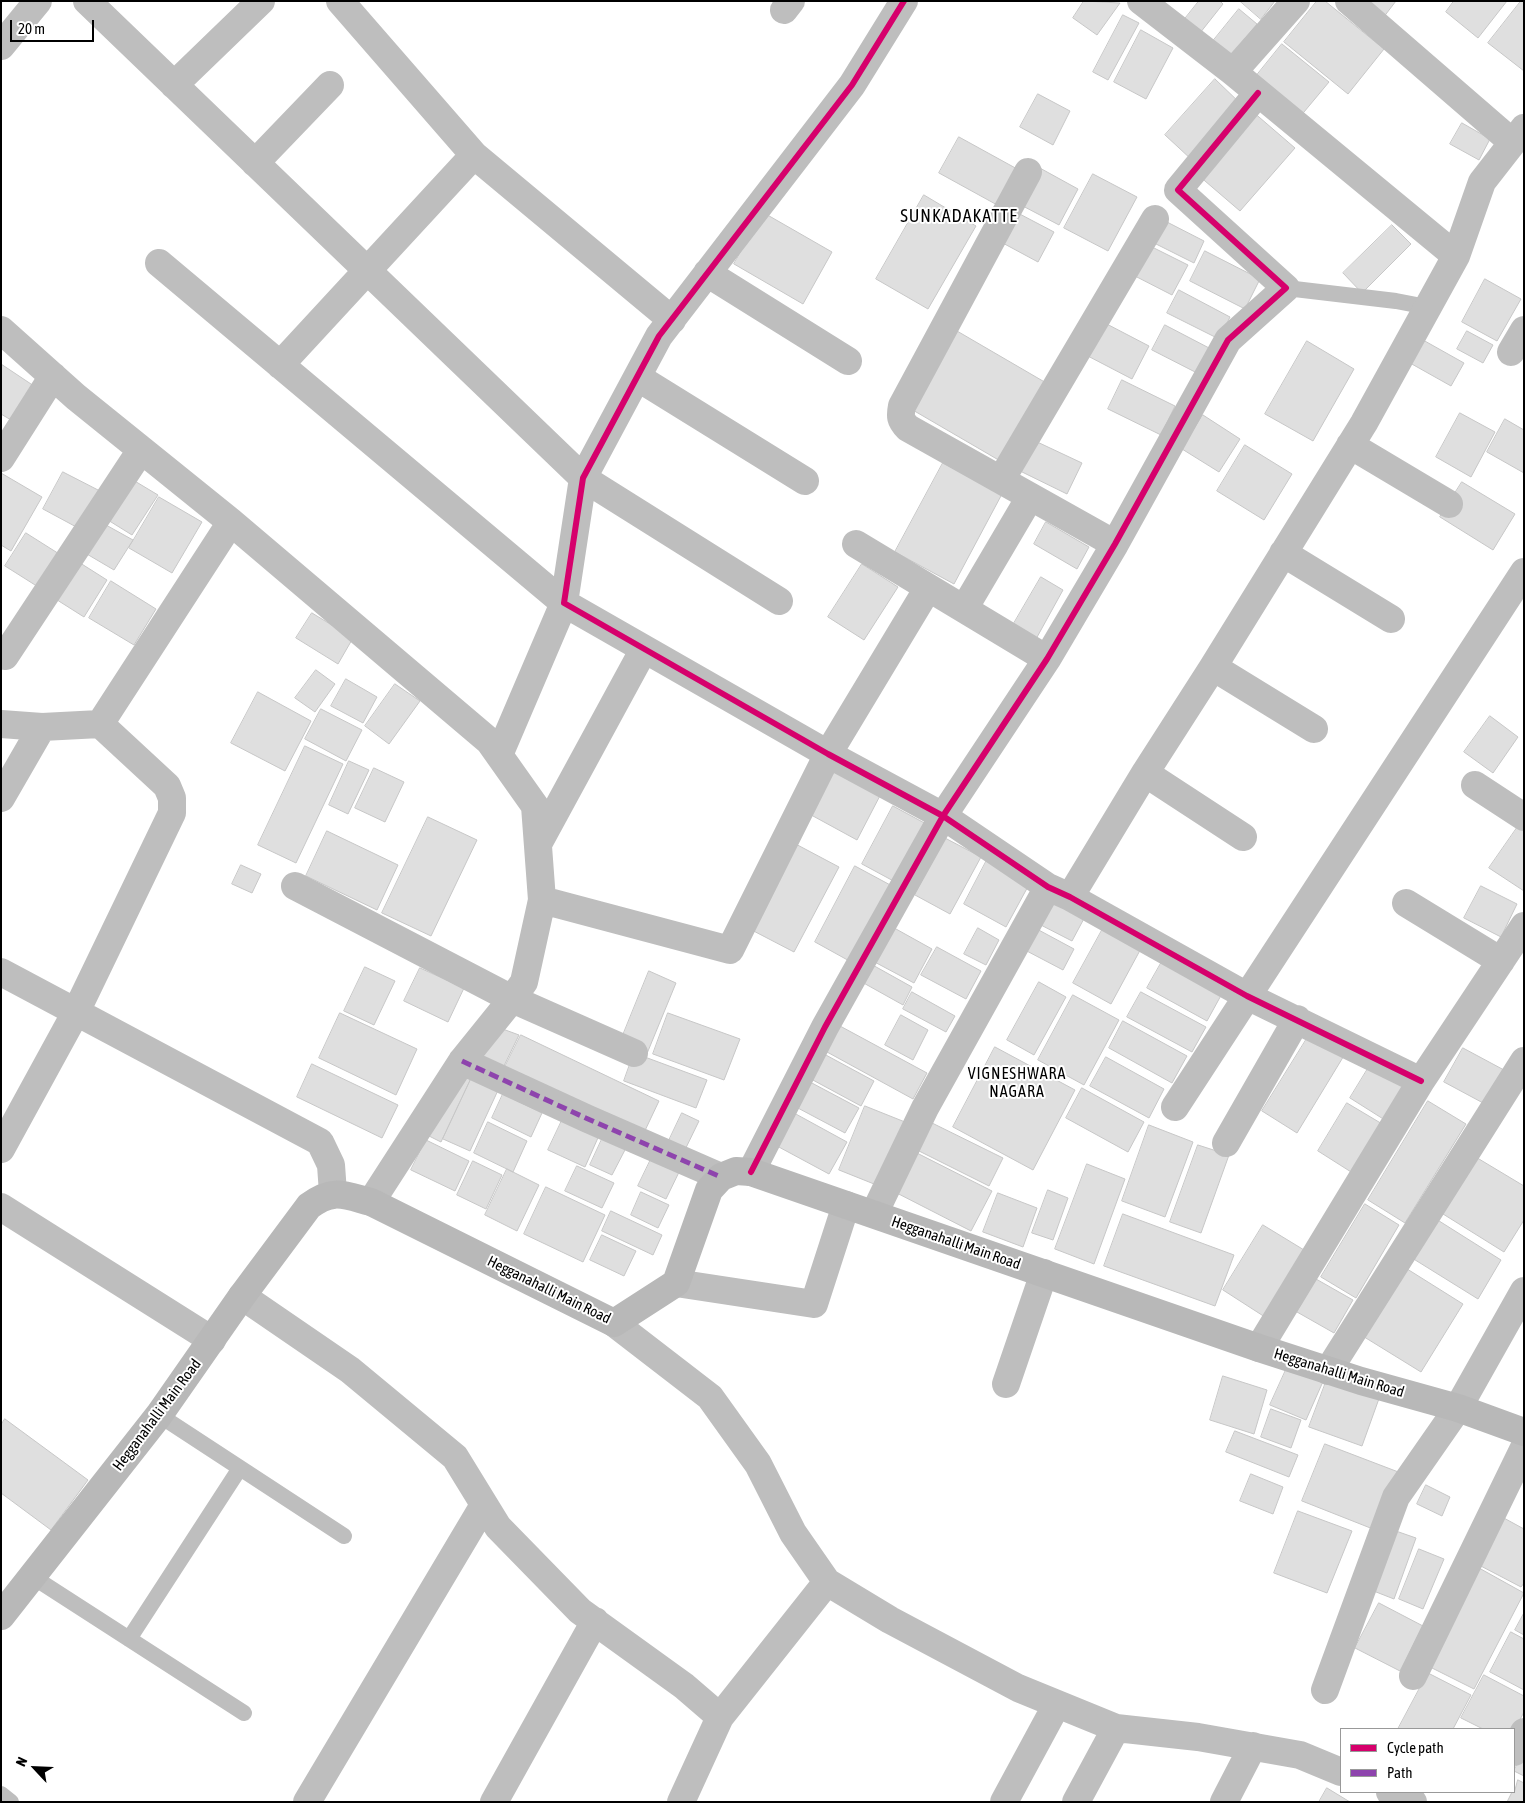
<!DOCTYPE html>
<style>
body{margin:0}
#map{position:relative;width:1525px;height:1803px;overflow:hidden;background:#fff;font-family:"Asap Condensed",sans-serif}
canvas{display:block}
.frame{position:absolute;inset:0;border:2px solid #000;pointer-events:none}
.legend{position:absolute;left:1340px;top:1728px;width:175px;height:65px;box-sizing:border-box;background:#fff;border:1px solid #999;margin:0;padding:6px 9px;list-style:none;font-size:15px;color:#000}
.legend li{display:flex;align-items:center;gap:10px;height:25px}
.legend b{width:25px;border:1px solid #999}
.north{position:absolute;left:10px;top:1743px;width:50px;height:50px;-webkit-text-stroke:4px #fff;paint-order:stroke;rotate:295deg;font-size:14px;font-weight:700;line-height:20px;text-align:center;color:#000}
.north::after{content:'';display:block;margin:auto;width:18px;height:22px;background:#000;clip-path:polygon(50% 0,100% 100%,50% 72%,0 100%)}
.scale{position:absolute;left:10px;top:20px;width:84px;height:22px;box-sizing:border-box;border:2px solid #000;border-top:0;padding-left:6px;font-size:15px;line-height:18px;white-space:nowrap;color:#000;-webkit-text-stroke:4px #fff;paint-order:stroke}
</style>
<div id="map">
<canvas width="1525" height="1803"></canvas>
<div class="frame"></div>
<ul class="legend">
<li><b style="height:6px;background:#d6006c"></b>Cycle path</li>
<li><b style="height:6px;background:#8e44ad"></b>Path</li>
</ul>
<div class="north">N</div>
<div class="scale">20 m</div>
</div>
<script>
const context = document.querySelector('canvas').getContext('2d');
context.lineJoin = 'round';
function fill(path, color) { context.fillStyle = color; context.fill(path, 'evenodd'); }
function strokePath(path, color, width, dash) { context.strokeStyle = color; context.lineWidth = width; context.lineCap = dash ? 'butt' : 'round'; context.setLineDash(dash || []); context.stroke(path); }
function drawText(font, color, halo, rows, align = 'center') {
  context.font = font + ' "Asap Condensed",sans-serif'; context.lineWidth = 4; context.setLineDash([]); context.textBaseline = 'middle'; context.strokeStyle = halo; context.fillStyle = color; for (const [text, x, y, turn = 0] of rows) {
    context.save(); context.translate(x, y); context.rotate((+turn || 0) * Math.PI / 180); context.textAlign = isNaN(turn) ? turn : align; if (halo) context.strokeText(text, 0, 0); context.fillText(text, 0, 0); context.restore();
  }
}
const building = new Path2D(`
 M1084,1L1120,3L1097,35L1073,18Z
 M1199,1H1220L1223,4L1200,33L1184,20Z
 M1240,1H1275L1261,19Z
 M1317,1H1325L1384,49L1348,94L1284,42Z
 M1366,1H1396L1383,18Z
 M1454,1H1507L1478,38L1446,12Z
 M1521,1H1524V71L1488,43Z
 M1239,9L1257,24L1227,60L1209,46Z
 M1123,15L1139,23L1108,80L1093,72Z
 M1141,30L1173,48L1146,99L1114,82Z
 M1282,44L1329,82L1299,118L1253,80Z
 M1215,79L1242,105L1192,160L1165,135Z
 M1038,94L1070,111L1053,145L1020,127Z
 M1252,111L1295,148L1240,211L1198,175Z
 M1462,123L1490,139L1479,160L1450,144Z
 M959,137L1019,170L999,206L939,173Z
 M1038,167L1078,189L1059,225L1019,204Z
 M1093,174L1137,197L1108,251L1064,228Z
 M924,195L976,226L928,309L876,279Z
 M1014,211L1054,232L1038,262L999,241Z
 M764,213L832,252L803,304L734,264Z
 M1165,221L1204,241L1194,263L1154,243Z
 M1392,225L1411,244L1362,293L1343,273Z
 M1146,244L1188,265L1172,295L1131,274Z
 M1205,251L1260,279L1245,309L1190,281Z
 M1485,279L1521,299L1497,341L1462,322Z
 M1179,290L1230,317L1219,339L1167,313Z
 M1101,321L1149,346L1132,379L1084,354Z
 M1165,325L1211,349L1199,374L1152,350Z
 M957,331L1048,384L1002,462L911,409Z
 M1467,331L1493,345L1483,363L1457,349Z
 M1423,340L1464,363L1451,386L1410,363Z
 M1307,341L1354,369L1313,441L1265,414Z
 M1,364L34,386L11,420L1,414Z
 M1122,380L1175,406L1161,435L1108,409Z
 M1460,413L1495,432L1471,477L1436,457Z
 M1203,415L1240,439L1219,472L1182,449Z
 M1505,419L1524,430V473L1487,452Z
 M1033,440L1082,463L1067,494L1018,470Z
 M1245,445L1292,474L1264,520L1217,491Z
 M943,463L1002,494L954,584L895,552Z
 M63,472L100,491L80,529L43,509Z
 M1,473L42,497L11,551L1,545Z
 M128,477L158,495L132,535L103,517Z
 M1462,482L1515,514L1493,550L1440,517Z
 M159,497L202,522L172,573L129,548Z
 M97,520L133,540L114,570L80,550Z
 M1046,522L1089,547L1077,569L1034,544Z
 M26,533L64,557L43,590L5,566Z
 M77,561L107,580L84,617L54,598Z
 M862,564L898,587L864,640L828,617Z
 M1041,577L1063,590L1036,639L1013,625Z
 M111,581L156,609L134,645L89,618Z
 M312,613L353,638L338,664L296,638Z
 M316,670L335,684L315,712L295,698Z
 M346,679L377,697L363,723L331,706Z
 M395,684L420,701L389,744L365,726Z
 M258,692L311,721L285,771L231,743Z
 M321,709L362,730L346,761L305,739Z
 M1490,716L1518,737L1493,773L1464,752Z
 M305,746L343,764L296,863L258,845Z
 M830,759L884,788L857,840L802,810Z
 M349,761L369,770L348,814L329,805Z
 M374,768L404,782L385,822L355,808Z
 M893,806L930,826L899,884L862,864Z
 M428,817L477,840L431,936L382,913Z
 M1519,825L1524,828V891L1489,868Z
 M327,831L398,865L377,910L306,876Z
 M945,838L981,857L950,914L915,895Z
 M790,841L839,867L794,952L744,926Z
 M988,858L1031,881L1006,927L964,904Z
 M241,865L261,874L252,893L232,884Z
 M855,866L894,887L853,963L815,942Z
 M1481,886L1517,904L1501,937L1464,918Z
 M1051,893L1087,913L1072,941L1035,922Z
 M1106,923L1144,943L1111,1004L1073,983Z
 M887,924L932,949L914,983L869,959Z
 M978,928L999,940L986,965L964,954Z
 M1035,928L1074,949L1063,970L1023,949Z
 M937,947L981,971L966,999L921,975Z
 M1164,958L1224,990L1207,1021L1147,988Z
 M869,963L912,987L903,1005L860,981Z
 M365,967L395,981L374,1025L344,1011Z
 M420,968L464,988L448,1022L404,1001Z
 M649,971L676,983L646,1056L619,1045Z
 M1039,982L1066,997L1034,1055L1007,1040Z
 M912,992L955,1016L946,1032L903,1009Z
 M1141,992L1206,1027L1192,1052L1127,1017Z
 M1073,995L1119,1020L1084,1085L1038,1060Z
 M340,1013L417,1049L396,1095L319,1058Z
 M668,1013L740,1039L724,1080L653,1054Z
 M901,1015L928,1030L913,1060L885,1045Z
 M1123,1021L1187,1056L1172,1083L1109,1048Z
 M840,1026L927,1073L913,1099L827,1052Z
 M500,1028L519,1035L500,1074L471,1060Z
 M1311,1032L1345,1054L1297,1133L1262,1111Z
 M521,1035L659,1101L641,1139L502,1073Z
 M995,1047L1075,1090L1033,1170L953,1127Z
 M1463,1048L1504,1070L1485,1104L1444,1082Z
 M634,1053L707,1080L696,1108L624,1081Z
 M824,1054L874,1081L861,1106L811,1079Z
 M1106,1057L1164,1089L1149,1118L1090,1086Z
 M1372,1062L1410,1086L1388,1122L1350,1098Z
 M312,1064L398,1105L382,1138L297,1097Z
 M457,1070L472,1076L441,1142L427,1135Z
 M474,1073L500,1086L470,1151L443,1139Z
 M810,1082L859,1108L845,1133L796,1107Z
 M1082,1088L1144,1122L1128,1152L1066,1118Z
 M503,1094L542,1113L531,1137L492,1118Z
 M1428,1101L1466,1124L1405,1223L1368,1200Z
 M1347,1103L1389,1128L1359,1177L1318,1151Z
 M865,1106L905,1122L879,1186L839,1170Z
 M682,1113L699,1121L681,1158L664,1151Z
 M794,1113L847,1142L829,1174L777,1146Z
 M565,1114L601,1131L585,1167L548,1150Z
 M928,1121L1003,1158L989,1186L915,1149Z
 M488,1122L527,1141L513,1172L474,1153Z
 M1149,1125L1193,1142L1165,1217L1122,1201Z
 M603,1137L626,1148L612,1175L590,1165Z
 M426,1140L469,1161L455,1191L411,1170Z
 M1198,1145L1229,1155L1201,1233L1170,1222Z
 M907,1148L992,1191L971,1231L887,1188Z
 M1469,1153L1524,1186V1220L1504,1252L1435,1209Z
 M653,1155L681,1168L666,1199L638,1186Z
 M473,1161L502,1175L486,1209L457,1195Z
 M1087,1164L1125,1179L1094,1264L1055,1249Z
 M577,1166L614,1183L602,1208L565,1191Z
 M507,1169L539,1185L517,1231L485,1215Z
 M546,1187L605,1215L583,1262L524,1234Z
 M1048,1190L1068,1198L1053,1240L1032,1233Z
 M641,1192L669,1205L658,1228L631,1215Z
 M998,1193L1037,1208L1023,1247L983,1232Z
 M1365,1204L1399,1225L1356,1298L1321,1277Z
 M611,1211L662,1235L653,1255L602,1231Z
 M1123,1214L1234,1255L1215,1306L1104,1266Z
 M1436,1219L1501,1260L1478,1299L1412,1258Z
 M1263,1225L1309,1253L1268,1319L1223,1290Z
 M602,1235L636,1251L624,1276L590,1260Z
 M1404,1267L1463,1304L1421,1372L1361,1335Z
 M1316,1279L1353,1300L1334,1333L1297,1312Z
 M1290,1361L1325,1377L1306,1420L1270,1405Z
 M1329,1374L1381,1393L1362,1446L1309,1427Z
 M1223,1376L1267,1390L1254,1434L1210,1420Z
 M1271,1409L1301,1420L1291,1448L1261,1437Z
 M5,1419L88,1480L51,1530L1,1493V1425Z
 M1235,1431L1298,1455L1289,1477L1226,1452Z
 M1325,1444L1401,1473L1378,1531L1302,1501Z
 M1251,1474L1283,1487L1273,1514L1240,1501Z
 M1426,1485L1450,1497L1442,1516L1417,1504Z
 M1298,1511L1352,1531L1327,1593L1274,1573Z
 M1502,1517L1524,1529V1583L1521,1587L1477,1564Z
 M1393,1530L1416,1538L1394,1599L1371,1590Z
 M1419,1549L1444,1559L1423,1609L1399,1599Z
 M1479,1568L1524,1593L1474,1689L1428,1666Z
 M1379,1603L1423,1626L1400,1671L1355,1648Z
 M1524,1613V1635L1515,1630Z
 M1511,1632L1524,1639V1690L1490,1672Z
 M1428,1673L1471,1695L1453,1729H1398Z
 M1484,1675L1524,1696V1712L1514,1731V1729H1483L1461,1718Z
 M1524,1751V1776L1514,1771Z
 M1518,1780L1524,1783V1802H1507L1512,1792H1514Z
 M1327,1788L1350,1802H1319Z`);
fill(building, '#dfdfdf');
strokePath(building, '#c7c7c7', 1);
strokePath(new Path2D(`
 M1286,288L1396,301L1427,307
 M159,1415L344,1536
 M33,1577L244,1713
 M129,1639L240,1468
 M1,1794L11,1802`), '#bebebe', 16);
strokePath(new Path2D(`
 M87,1L583,478L779,601
 M340,1L474,155L672,320
 M904,1L852,85L659,336L583,478L564,603L828,754L943,816L1048,887L1070,897L1247,996L1421,1081
 M1141,1L1233,72L1456,256
 M1349,1L1512,142
 M784,10L791,1
 M1,46L38,1
 M1233,72L1296,1
 M174,85L261,1
 M255,163L330,85
 M1028,172L902,406C900,416 900,420 908,428L1115,544
 M159,263L564,603L499,755
 M707,273L848,361
 M1,330L76,397L231,522L489,741L535,806L542,900L524,982L512,999L462,1061L371,1202
 M1511,352L1524,330
 M280,365L474,155
 M637,377L805,481
 M1350,445L1449,504
 M1,458L53,376
 M1001,480L1155,219
 M856,544L1047,659
 M1283,553L1391,619
 M964,609L1030,497
 M5,656L141,450
 M1213,667L1314,729
 M1,724L42,727L100,724L231,522
 M1145,773L1243,837
 M1475,785L1524,817
 M1,798L42,727
 M538,844L644,649
 M295,886L512,999L634,1053
 M1070,897L1145,773L1213,667L1364,423L1456,256L1482,182L1524,128
 M542,900L730,950L828,754L928,588
 M1406,903L1501,961
 M1,972L320,1142L331,1165L333,1193
 M462,1061L588,1119L721,1177
 M1175,1107L1524,572
 M1226,1143L1297,1019
 M1,1149L76,1012L172,813V798L167,786L100,724
 M751,1172L825,1027L943,816L1047,659L1115,544L1228,340L1286,288L1178,190L1258,93
 M1,1207L212,1340
 M874,1214L925,1108L1048,887
 M676,1283L814,1304L846,1205
 M242,1296L350,1370L455,1457L498,1527L580,1611L684,1686L720,1717L827,1582
 M614,1323L710,1397L758,1464L793,1533L827,1582L890,1620L1018,1688L1116,1728L1198,1737L1300,1755L1341,1772
 M1259,1348L1421,1081L1524,926
 M1328,1371L1524,1061
 M1006,1384L1044,1273
 M1413,1676L1524,1448
 M1325,1690L1396,1497L1458,1408L1524,1291
 M1514,1752L1524,1732
 M1390,1792L1413,1802
 M307,1802L484,1505
 M494,1802L595,1621
 M681,1802L720,1717
 M1004,1802L1057,1704
 M1076,1802L1116,1728
 M1224,1802L1253,1746`), '#bebebe', 28);
strokePath(new Path2D(`
 M1,1616L159,1415L242,1296L309,1206C333,1188 344,1195 371,1202L614,1323L676,1283L709,1190L721,1177L736,1171L751,1172L1259,1348L1361,1381L1458,1408L1524,1432`), '#b8b8b8', 28);
strokePath(new Path2D(`
 M462,1061L588,1119L721,1177`), '#8e44ad', 5, [10, 5]);
strokePath(new Path2D(`
 M904,1L852,85L659,336L583,478L564,603L828,754L943,816L1048,887L1070,897L1247,996L1421,1081
 M751,1172L825,1027L943,816L1047,659L1115,544L1228,340L1286,288L1178,190L1258,93`), '#d6006c', 6);
drawText('15px', '#000', '#fff', [
 ["Hegganahalli Main Road",956,1243,19],
 ["Hegganahalli Main Road",549,1290,26],
 ["Hegganahalli Main Road",1339,1373,17],
 ["Hegganahalli Main Road",157,1415,-53]
]);
context.letterSpacing = '1px';
drawText('16px', '#000', '#fff', [
 ["VIGNESHWARA",1017,1074],
 ["NAGARA",1017,1092]
]);
context.letterSpacing = '0px';
context.letterSpacing = '1px';
drawText('18px', '#000', '#fff', [
 ["SUNKADAKATTE",959,216]
]);
context.letterSpacing = '0px';
</script>
